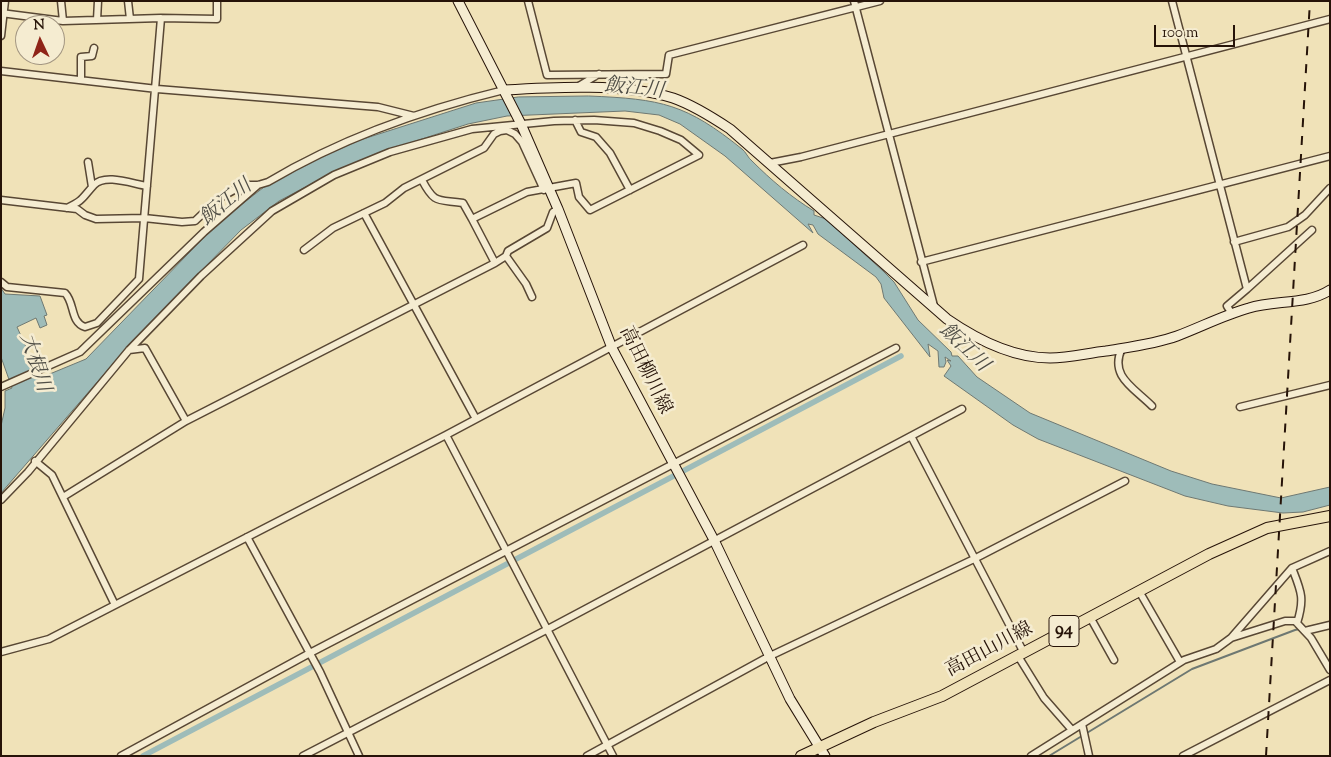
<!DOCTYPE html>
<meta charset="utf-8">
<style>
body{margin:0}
#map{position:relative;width:1331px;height:757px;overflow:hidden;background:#f0e2b8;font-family:"Sorts Mill Goudy",serif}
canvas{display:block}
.frame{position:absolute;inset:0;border:2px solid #261308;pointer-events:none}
.north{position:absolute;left:15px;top:15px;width:50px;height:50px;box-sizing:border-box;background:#f5ecd1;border:1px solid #a29581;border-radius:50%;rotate:357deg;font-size:14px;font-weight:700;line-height:20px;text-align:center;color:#261308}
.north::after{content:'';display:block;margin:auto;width:18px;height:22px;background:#8f2418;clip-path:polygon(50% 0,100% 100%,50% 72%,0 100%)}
.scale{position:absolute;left:1154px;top:25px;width:81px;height:22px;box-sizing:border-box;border:2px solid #261308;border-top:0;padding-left:6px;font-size:15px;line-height:18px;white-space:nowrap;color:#261308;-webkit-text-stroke:4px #f5ecd1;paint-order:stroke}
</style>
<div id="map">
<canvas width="1331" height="757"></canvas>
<div class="frame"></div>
<div class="north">N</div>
<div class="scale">100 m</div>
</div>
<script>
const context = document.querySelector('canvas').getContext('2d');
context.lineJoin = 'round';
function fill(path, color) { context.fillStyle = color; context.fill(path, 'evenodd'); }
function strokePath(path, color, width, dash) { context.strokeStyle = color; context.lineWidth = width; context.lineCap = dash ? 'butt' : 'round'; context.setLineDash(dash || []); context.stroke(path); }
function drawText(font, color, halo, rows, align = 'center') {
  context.font = font + ' "Sorts Mill Goudy","Noto Serif JP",serif'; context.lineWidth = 5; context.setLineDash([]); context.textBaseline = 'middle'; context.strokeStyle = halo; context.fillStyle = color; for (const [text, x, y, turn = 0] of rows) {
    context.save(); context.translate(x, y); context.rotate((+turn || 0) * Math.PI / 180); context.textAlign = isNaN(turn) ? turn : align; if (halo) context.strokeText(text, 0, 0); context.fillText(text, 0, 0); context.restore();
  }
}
const water = new Path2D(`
 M589,96C662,99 686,104 742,149C746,152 748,158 752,161C771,180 791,197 814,211V215L826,219L883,271L894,282L918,320L951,352L952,356H958L977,377L1030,413L1171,471L1212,484L1281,498L1330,487V505L1303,512L1283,513L1228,506L1185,496L1038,439L1013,425L944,376L951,366L947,360L951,361L945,357L946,362L944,367H939L938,351L928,344L930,357L884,298L881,284L876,277L818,234L813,225L808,224L813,233L725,156L680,124L659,115L625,111L507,116L468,124L388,150L332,173L279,201L241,230L131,343L1,493V426L5,408V391L12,388L1,357V288L5,294L40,296L47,315L44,316L47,325L40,328L36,318L17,327L40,378L86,359L220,221L268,184L312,161L360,140L476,103L518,97Z`);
fill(water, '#9ebcb9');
strokePath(water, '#6e7872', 1);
strokePath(new Path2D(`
 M1049,756L1192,669L1295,630L1330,622`), '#6e7872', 2);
strokePath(new Path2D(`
 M143,756L901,356`), '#9ebcb9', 5.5);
const street = new Path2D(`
 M61,1L63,21
 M128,1L130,19
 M528,1L547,75L666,74L669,55L880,1
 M854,1L934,306
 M1172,1L1247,289L1227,306L1232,314
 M1,13L63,21L161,18L139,279L97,323L85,327C70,322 75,303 65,293L7,287L1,282
 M161,18L217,19V1
 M97,20L98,1
 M1,36L5,1
 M1,71L157,89L378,107L414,116
 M81,80V57L92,56L94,48
 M577,87L599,74
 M575,120L581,132L596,137L610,153L630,190
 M88,162L92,187
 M770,163L801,157L1330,19
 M422,180C435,205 438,199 463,203L472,219
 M1,200L77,209L85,215L96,219L144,218L182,222L195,221L218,199L243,185H258L268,182C342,138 421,110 504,90
 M67,208C84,200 82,198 94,185C105,173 133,184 147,186
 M364,213L476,419
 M1234,242L1288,227L1305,215L1330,188
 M304,250L333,228L385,203L404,188L484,148L494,134L500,131L507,130L515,134L522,142L544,190
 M506,256L526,284L532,297
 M921,262L1330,156
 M495,263L506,256L508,251L547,228L553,212L558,209
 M1247,289L1312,230
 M1122,348C1109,376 1133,387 1152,406
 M129,350L145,348L186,421
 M1,387L80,352L204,232L258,185
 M1240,407L1330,385
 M446,435L613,756
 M911,436L1024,653
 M35,461L52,475L115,605
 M1,500L28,472L129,350L201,276L272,211L334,175L390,152L472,129L554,121L594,120L634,123L660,131L681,140L699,155L590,210L579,197L576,183L527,192L472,219L495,263L186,421L63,497
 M247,537L320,672L359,756
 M1292,568C1301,591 1305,598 1297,623
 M1139,591L1180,662
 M1090,617L1114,660
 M1305,631L1330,625
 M1231,638L1285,621H1295L1311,638L1330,670
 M1,652L49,639L115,605L446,435L803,245
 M1018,656L1044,698L1072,730
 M1082,724L1089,756
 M121,756L310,653L896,348
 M303,756L548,629L962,409
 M587,756L768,657L974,559L1125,481
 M1031,756L1184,660L1216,649L1231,638L1292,568L1330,551
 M1183,756L1330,680`);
const secondary = new Path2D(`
 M458,1L521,124L558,209L612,348L714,540L790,699L825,756
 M504,90C554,87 626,83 673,98C693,105 712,117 730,129L947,319C976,339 1014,358 1050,358C1069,358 1088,353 1106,351C1130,347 1155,344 1177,336C1201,327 1224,315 1249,308C1275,300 1307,305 1330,290`);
const primary = new Path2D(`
 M801,756L874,722L942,696L1209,554L1267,528L1330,516`);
strokePath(street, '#584734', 9);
strokePath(secondary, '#261308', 11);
strokePath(primary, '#261308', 12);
strokePath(street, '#f5ecd1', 6);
strokePath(secondary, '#f5ecd1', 9);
strokePath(primary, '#f0e2b8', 10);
strokePath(new Path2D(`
 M1266,756L1310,1`), '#261308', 2, [9, 9]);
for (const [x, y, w] of [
 [1064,631,30]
]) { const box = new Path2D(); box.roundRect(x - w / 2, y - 15.5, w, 31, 4); context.fillStyle = '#f5ecd1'; context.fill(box); strokePath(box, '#261308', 1); }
drawText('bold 18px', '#261308', null, [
 ["94",1064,631]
]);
drawText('19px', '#261308', '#f5ecd1', [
 ["高田柳川線",644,371,64],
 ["高田山川線",990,651,-28]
]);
drawText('italic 20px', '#504e46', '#f5ecd1', [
 ["飯江川",634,90,6],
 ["飯江川",227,204,-39],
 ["飯江川",963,349,44],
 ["大根川",33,363,72]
]);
</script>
